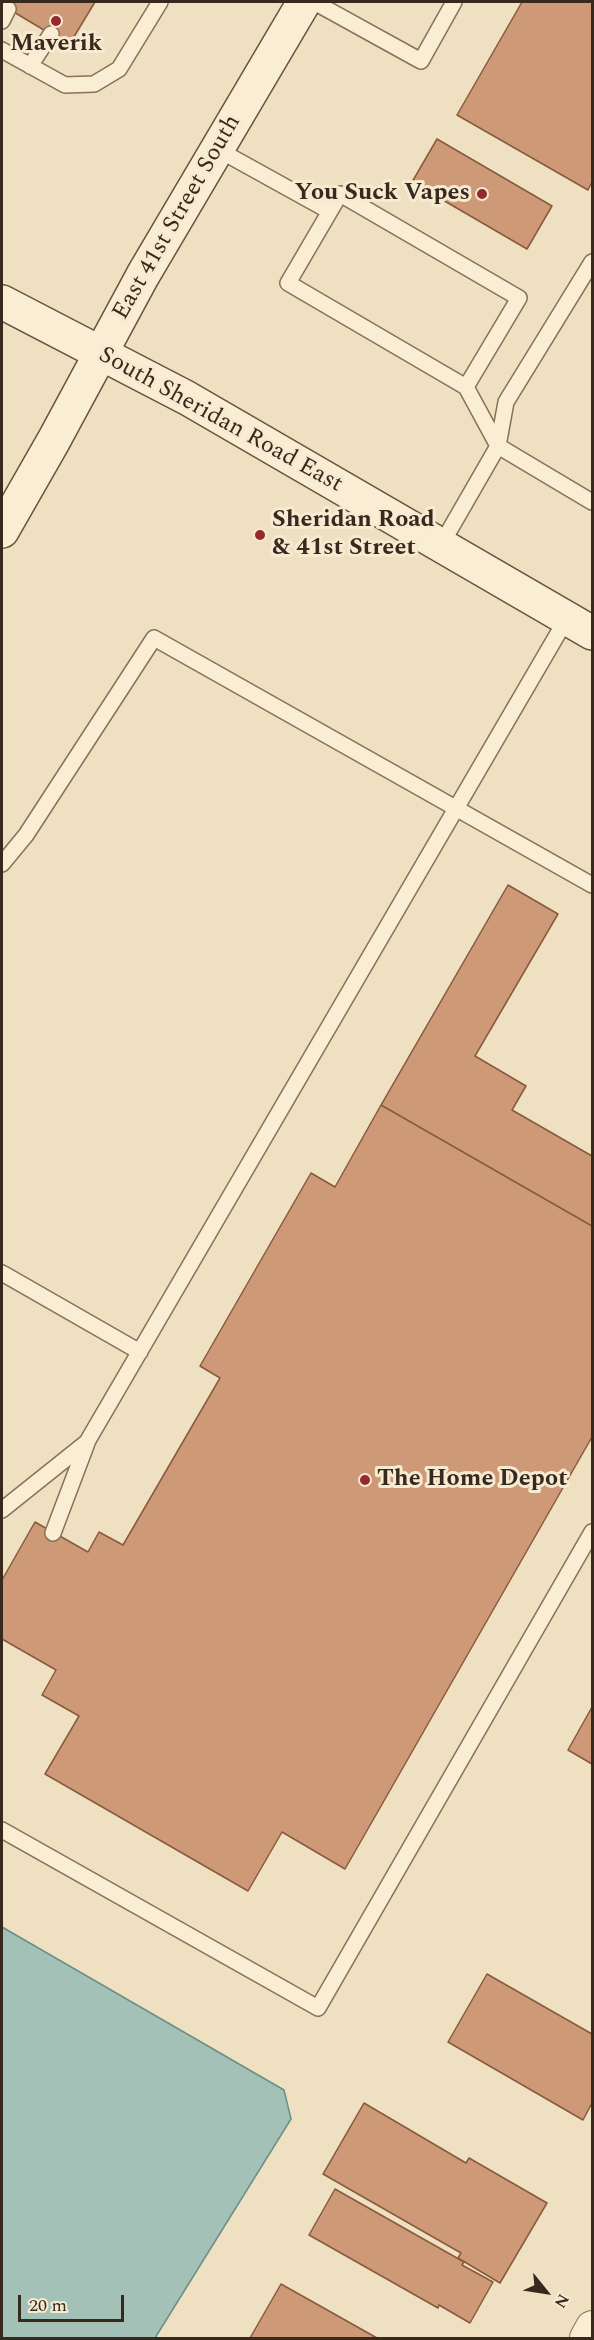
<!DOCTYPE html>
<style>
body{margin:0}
#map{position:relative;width:594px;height:2340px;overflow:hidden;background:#eee0c1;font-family:Spectral,serif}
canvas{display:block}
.frame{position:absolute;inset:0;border:3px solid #37291d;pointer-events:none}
.north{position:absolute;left:516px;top:2262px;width:60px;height:60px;-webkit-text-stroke:4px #f6ead1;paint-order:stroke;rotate:120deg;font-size:16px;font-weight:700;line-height:24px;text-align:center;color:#37291d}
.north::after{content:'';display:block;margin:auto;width:21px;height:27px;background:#37291d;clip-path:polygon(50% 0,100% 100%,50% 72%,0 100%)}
.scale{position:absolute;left:18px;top:2295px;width:106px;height:27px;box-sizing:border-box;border:3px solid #37291d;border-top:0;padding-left:8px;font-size:18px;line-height:21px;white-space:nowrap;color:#37291d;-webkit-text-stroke:4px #f6ead1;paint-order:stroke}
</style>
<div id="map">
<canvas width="594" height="2340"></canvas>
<div class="frame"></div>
<div class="north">N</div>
<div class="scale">20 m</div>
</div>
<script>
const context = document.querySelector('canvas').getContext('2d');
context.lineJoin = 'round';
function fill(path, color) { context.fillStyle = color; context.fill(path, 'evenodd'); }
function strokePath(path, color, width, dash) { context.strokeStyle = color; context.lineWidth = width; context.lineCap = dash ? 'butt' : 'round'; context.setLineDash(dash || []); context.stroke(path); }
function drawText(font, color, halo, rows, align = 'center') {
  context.font = font + ' Spectral,serif'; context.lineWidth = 6; context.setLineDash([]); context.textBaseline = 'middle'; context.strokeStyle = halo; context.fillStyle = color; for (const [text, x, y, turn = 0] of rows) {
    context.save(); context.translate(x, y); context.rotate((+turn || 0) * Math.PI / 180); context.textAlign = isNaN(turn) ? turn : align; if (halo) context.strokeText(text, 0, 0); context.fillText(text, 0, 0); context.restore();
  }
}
const water = new Path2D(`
 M2,1927L284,2090L291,2119L155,2338H2Z`);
fill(water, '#a4c1b7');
strokePath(water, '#6b8f85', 1.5);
const building = new Path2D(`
 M2,2H95L69,45L2,5Z
 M522,2H592V182L588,190L457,115Z
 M437,139L552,206L527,249L412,182Z
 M508,885L558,914L475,1056L526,1086L512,1110L592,1156V1226L381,1105Z
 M381,1105L592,1226V1437L345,1869L282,1832L248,1891L45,1774L79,1716L42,1695L56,1670L2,1639V1580L35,1522L88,1552L99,1532L123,1545L220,1378L200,1366L311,1173L335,1187Z
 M592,1707V1764L568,1750Z
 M487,1974L592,2034V2103L583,2120L448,2042Z
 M364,2103L466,2163L469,2158L547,2203L500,2283L458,2258L461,2253L323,2174Z
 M335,2189L464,2262L462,2265L493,2282L470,2323L439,2305L438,2308L309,2235Z
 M281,2284L377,2338H250Z`);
fill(building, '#cd9977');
strokePath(building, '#875a3e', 1.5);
const lane = new Path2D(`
 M314,2L421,61L454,2
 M2,21L8,9
 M2,50L65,85L94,84L119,69L160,2
 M30,66L51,34
 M217,149L329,211
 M466,387L519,298L340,194L288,283L466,387L498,446L592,502
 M441,545L498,446L506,402L592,262
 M2,864L26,835L154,638L592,885
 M2,1273L140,1352
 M2,1510L87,1442L567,618
 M53,1533L87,1443
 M2,1830L318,2008L592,1532`);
const street = new Path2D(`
 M586,2338L592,2327`);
const secondary = new Path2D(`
 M2,302L187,398L592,633
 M2,531L54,440L143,275L304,2`);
strokePath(lane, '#887159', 18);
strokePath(street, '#887159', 34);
strokePath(secondary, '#6a523c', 36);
strokePath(lane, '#f9edd4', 15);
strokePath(street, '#f9edd4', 32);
strokePath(secondary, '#f9edd4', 33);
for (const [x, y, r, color] of [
 [56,21,6,"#97282b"],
 [482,194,6,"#97282b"],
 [260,535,6,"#97282b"],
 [365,1480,6,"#97282b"]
]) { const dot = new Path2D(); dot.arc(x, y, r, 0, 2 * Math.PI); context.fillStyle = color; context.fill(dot); strokePath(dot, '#f6ead1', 2); }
drawText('bold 24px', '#37291d', '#f6ead1', [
 ["Maverik",56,45,"center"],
 ["You Suck Vapes",470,194,"right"],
 ["Sheridan Road",272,521],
 ["& 41st Street",272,549],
 ["The Home Depot",377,1480]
], 'left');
drawText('24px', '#37291d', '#f6ead1', [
 ["East 41st Street South",178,218,-60],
 ["South Sheridan Road East",220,421,29]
]);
</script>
